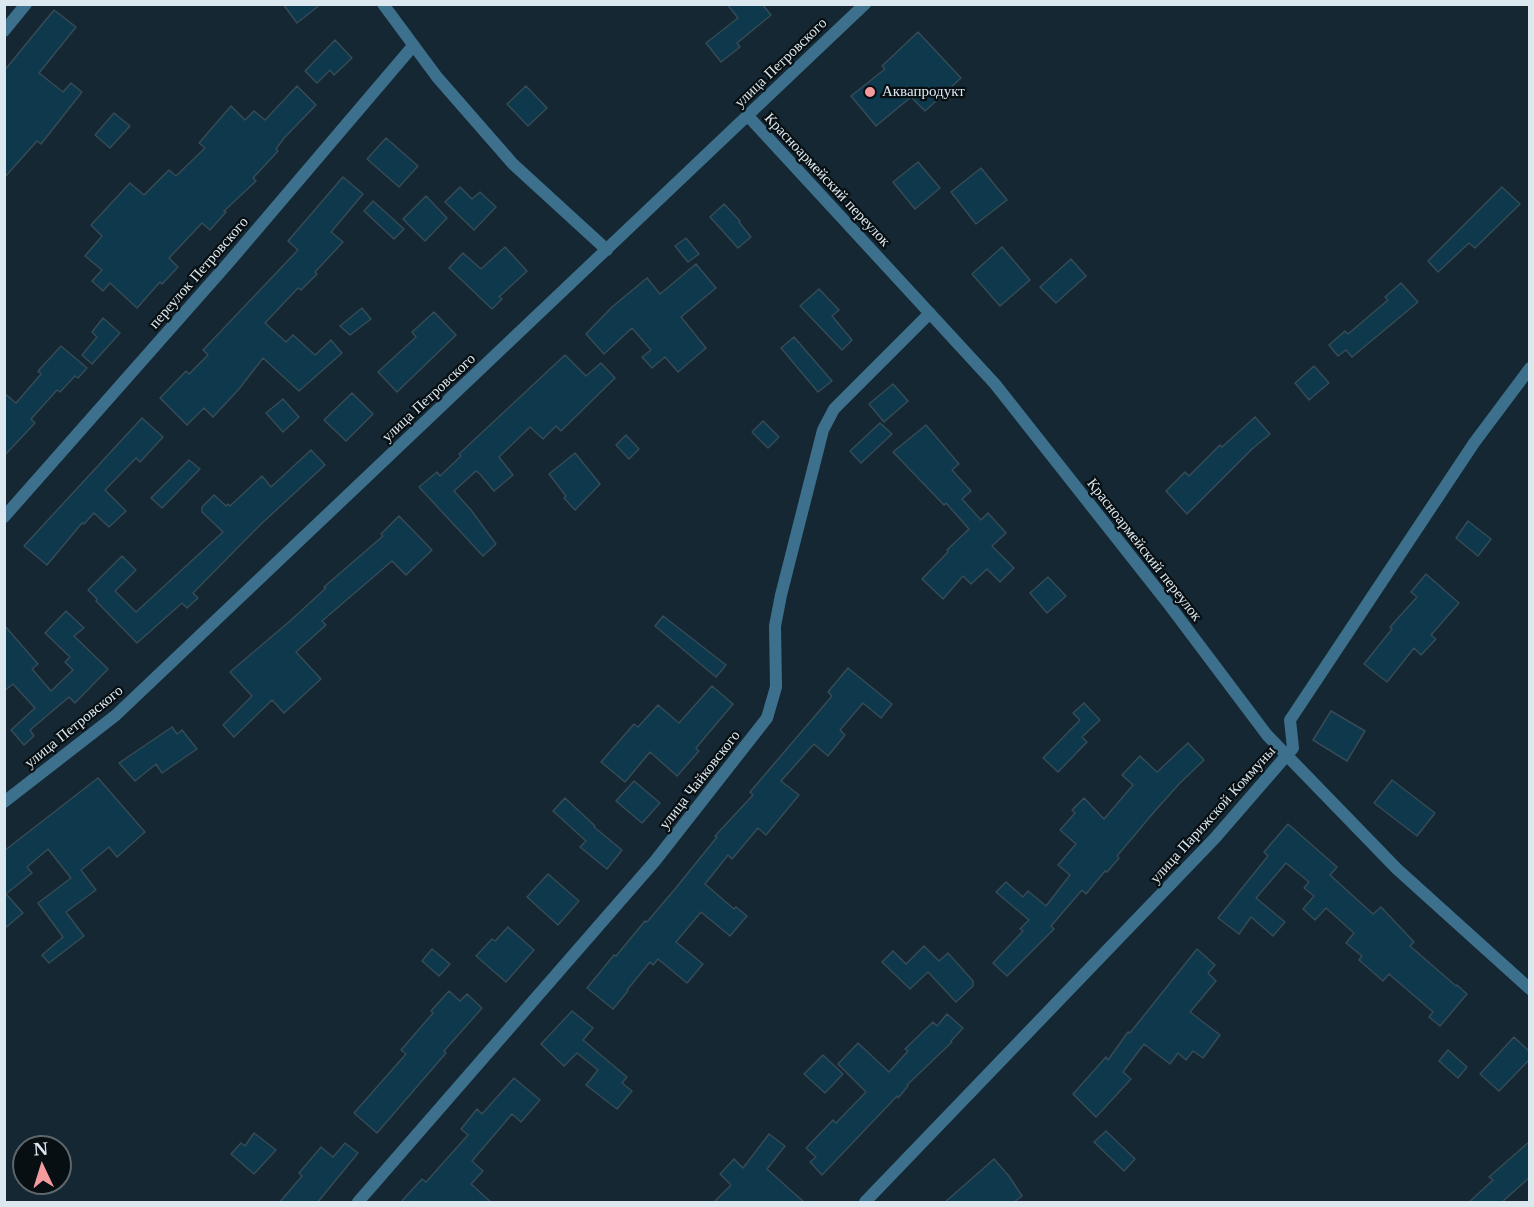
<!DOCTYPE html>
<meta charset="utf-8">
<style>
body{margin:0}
#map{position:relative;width:1534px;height:1207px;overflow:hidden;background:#142732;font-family:"Libre Baskerville",serif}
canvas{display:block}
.frame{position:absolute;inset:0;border:6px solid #dce8ef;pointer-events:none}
.north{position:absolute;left:12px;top:1135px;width:60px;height:60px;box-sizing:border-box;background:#070f13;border:2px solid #5c666b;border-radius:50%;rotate:356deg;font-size:16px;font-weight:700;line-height:24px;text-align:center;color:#dce8ef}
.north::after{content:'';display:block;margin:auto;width:21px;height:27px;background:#f59b9e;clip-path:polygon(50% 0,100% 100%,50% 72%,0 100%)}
</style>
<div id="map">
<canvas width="1534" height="1207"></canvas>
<div class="frame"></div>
<div class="north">N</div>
</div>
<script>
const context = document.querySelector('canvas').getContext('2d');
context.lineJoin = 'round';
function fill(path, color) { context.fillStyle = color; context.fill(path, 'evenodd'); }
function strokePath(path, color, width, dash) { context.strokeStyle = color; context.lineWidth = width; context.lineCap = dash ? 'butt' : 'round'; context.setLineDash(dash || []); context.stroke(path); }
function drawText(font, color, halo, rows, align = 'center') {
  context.font = font + ' "Libre Baskerville",serif'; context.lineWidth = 4.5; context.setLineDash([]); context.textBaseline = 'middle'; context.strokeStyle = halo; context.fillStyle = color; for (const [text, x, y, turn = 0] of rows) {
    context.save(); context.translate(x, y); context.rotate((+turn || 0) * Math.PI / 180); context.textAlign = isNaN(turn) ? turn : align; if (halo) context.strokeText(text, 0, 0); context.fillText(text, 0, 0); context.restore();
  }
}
const building = new Path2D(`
 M283,4H321L297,23Z
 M727,4H762L771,15L737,43L740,47L721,62L706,43L738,18Z
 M54,10L76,27L39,73L63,92L71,83L82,92L41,144L37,141L4,178V71Z
 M918,32L961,78L925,111L911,97L876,126L851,96L885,69L882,66Z
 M335,40L352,58L334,75L330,70L317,83L305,71Z
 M297,86L316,105L284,138L276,149L278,151L253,178L256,181L224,211L226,212L210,230L202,223L169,258L178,267L162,284L160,282L137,308L110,283L103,291L92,281L102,270L85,256L102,236L91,225L130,183L144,195L169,170L176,176L205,148L199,143L231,106L245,120L254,111L265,120Z
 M526,86L547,108L528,126L507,104Z
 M114,113L130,126L110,148L95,135Z
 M386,138L418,166L399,187L367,159Z
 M918,162L940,188L915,209L893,182Z
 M981,168L1007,200L976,224L951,192Z
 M343,177L363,194L331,232L343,242L315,272L317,274L301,290L298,288L265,323L286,342L293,335L315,355L331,340L342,353L299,391L263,358L239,389L213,417L204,408L187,425L160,398L186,371L189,374L208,355L203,350L298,250L288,241Z
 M460,187L472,199L480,192L496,207L474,230L445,202Z
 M1502,187L1520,204L1475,248L1469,243L1438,272L1428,261Z
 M426,196L447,218L425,241L403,219Z
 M373,201L404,229L394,239L364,211Z
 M724,204L740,221L739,222L751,237L738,248L710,217Z
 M686,238L699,254L688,262L675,246Z
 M505,247L527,271L499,297L502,299L492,309L449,268L463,253L481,269Z
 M1002,247L1030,280L1000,306L972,274Z
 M1071,259L1086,276L1056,303L1040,287Z
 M696,264L716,288L681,317L706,348L678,372L665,357L652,368L642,357L651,350L632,328L604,354L586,334L612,307L647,278L660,294Z
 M1401,283L1418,302L1352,357L1346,350L1338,356L1329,345L1345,331L1348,334L1388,300L1385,297Z
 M819,289L839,310L832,316L852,340L842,350L800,306Z
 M362,308L371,319L350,335L340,326Z
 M434,312L456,335L397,392L378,372L416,337L412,332Z
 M103,318L120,333L92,364L82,355L97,337L92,332Z
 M794,337L832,381L818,392L781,348Z
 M61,346L87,368L78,378L75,376L60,392L57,390L31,419L35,423L4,456V393L16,403L41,374L38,371Z
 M565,355L586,376L601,363L615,378L561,431L556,426L543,439L530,427L499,457L513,475L494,491L480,474L476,471L454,491L471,510L496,544L483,556L419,487L437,472L440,476L461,456L459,454Z
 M1314,366L1329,383L1309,400L1295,383Z
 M893,384L908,401L884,422L869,404Z
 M352,393L373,414L346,441L324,420Z
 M283,399L299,417L283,432L266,413Z
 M1255,417L1270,434L1252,449L1187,514L1166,491L1185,472L1189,476L1220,445L1222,447Z
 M142,418L163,437L140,462L136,458L105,490L126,511L109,527L94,513L84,524L82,523L47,565L24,546Z
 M763,421L779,437L768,448L752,432Z
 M880,423L892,434L861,463L850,451Z
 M926,425L959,464L952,470L971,491L962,499L981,520L988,513L1006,533L992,546L1014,568L1000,582L987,569L971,584L963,576L943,599L922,579L948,552L947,550L969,529L946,503L944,505L893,452Z
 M626,435L639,449L629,459L616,445Z
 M311,450L325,465L260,525L193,593L198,598L187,608L182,603L137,643L96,601L97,599L88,590L122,556L136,570L115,591L136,612L223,532L202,512V507L214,495L226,506L228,504L230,506L262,476L271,487Z
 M575,453L600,484L575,510L564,498L566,496L549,474Z
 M189,460L200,469L162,508L151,498Z
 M399,516L432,550L406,575L392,561L322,621L326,625L296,652L321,679L284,713L272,700L234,737L223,725L252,696L230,672L290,621L326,588L324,587L383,536L381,534Z
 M1468,521L1491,539L1478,556L1456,538Z
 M1426,574L1459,603L1431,635L1436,639L1421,655L1414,648L1387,682L1364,664L1392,629L1390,627L1417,597L1411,592Z
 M1048,577L1066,596L1047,613L1030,593Z
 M66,611L84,628L74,636L108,669L75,703L69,697L30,730L34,736L24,745L11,730L35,708L13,684L4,691V625L38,664L32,669L51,691L73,670L65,662L70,657L45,633Z
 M663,616L726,665L716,677L655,626Z
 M848,668L892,704L881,718L863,703L840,730L845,735L828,756L814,744L781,781L799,795L766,835L758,828L732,859L728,855L705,884L734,909L736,907L747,916L730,936L701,912L676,942L703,964L687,983L658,959L653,965L650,962L627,990L628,991L613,1009L587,988L614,955L616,956L645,921L647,922L675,889L717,837L715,836L753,795L750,792L832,696L828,692Z
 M712,686L733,704L696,748L699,751L677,776L650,752L625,782L601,762L634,724L638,727L658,705L679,723Z
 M1084,703L1100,720L1082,737L1087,742L1058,772L1043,758L1080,720L1073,713Z
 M1331,711L1365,731L1347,761L1313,740Z
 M172,727L177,734L182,730L197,749L162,773L156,764L135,781L119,763Z
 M1188,743L1204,760L1179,784L1154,812L1117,856L1119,858L1107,872L1105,871L1086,894L1082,890L1051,926L1054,929L1007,976L993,963L1023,931L1020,929L1029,920L996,892L1006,882L1023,897L1028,891L1046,906L1070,875L1058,865L1076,844L1060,830L1075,813L1072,810L1084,798L1104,819L1133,785L1122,775L1140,756L1157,772Z
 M98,778L145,832L117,857L109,847L81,870L96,890L66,912L84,936L49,963L42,955L63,937L38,903L71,878L48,849L27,867L32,873L6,894L23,913L4,929V851Z
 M1392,780L1435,813L1417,836L1374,803Z
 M634,781L660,803L642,823L616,801Z
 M565,798L595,826L594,827L622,850L607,869L580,847L586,841L553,811Z
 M1288,824L1337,867L1330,875L1373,914L1381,907L1414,942L1410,946L1456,986L1457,985L1467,994L1440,1026L1429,1017L1433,1012L1389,974L1383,981L1359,960L1362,956L1346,943L1354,933L1326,908L1315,920L1303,909L1314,896L1304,888L1309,882L1286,863L1256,898L1285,922L1273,936L1251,917L1239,934L1218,918L1268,856L1264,852Z
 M548,874L579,901L558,925L527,897Z
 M508,927L534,950L506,982L476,956L492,939L495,941Z
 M924,946L939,961L948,953L973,981V986L956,1002L928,972L910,989L882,962L893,951L906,964Z
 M432,949L450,964L439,976L422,961Z
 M1197,949L1215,965L1208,973L1216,981L1190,1012L1220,1035L1203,1058L1193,1051L1186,1060L1178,1053L1170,1064L1144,1044L1123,1072L1131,1079L1096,1117L1073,1094L1106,1057L1108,1060L1128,1032L1130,1033Z
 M449,991L460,1001L467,994L482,1008L444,1051L446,1053L377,1133L354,1113L406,1054L401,1050L433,1013L431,1011Z
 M572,1011L593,1028L583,1040L627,1077L622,1083L632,1091L617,1109L586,1085L598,1070L577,1053L564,1066L541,1044Z
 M947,1014L963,1028L951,1041L952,1042L907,1085L908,1086L898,1098L897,1096L822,1175L810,1162L816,1157L806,1148L833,1120L836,1123L866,1092L838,1064L858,1043L889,1072L908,1051L905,1049L933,1022L937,1026Z
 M1514,1037L1530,1052V1059L1499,1091L1480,1074Z
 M1448,1050L1467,1067L1458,1078L1439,1061Z
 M823,1055L843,1074L825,1093L804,1074Z
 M514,1078L540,1100L521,1122L512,1114L472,1161L483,1171L471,1184L492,1203H400L422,1179L426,1182L468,1135L461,1129L477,1109L482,1114Z
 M1106,1131L1135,1159L1124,1171L1094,1142Z
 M254,1133L276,1150L254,1174L231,1154L241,1143L245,1146Z
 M769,1134L785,1146L767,1169L805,1203H713L731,1185L720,1174L734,1159L743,1168Z
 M1530,1141V1177L1501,1203H1468L1493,1180L1489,1177Z
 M345,1143L358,1153L317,1203H279L302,1176L299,1173L321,1147L333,1157Z
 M994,1159L1009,1176L1022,1196L1013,1203H944Z`);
fill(building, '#0e384c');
strokePath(building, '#364b56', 1.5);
strokePath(new Path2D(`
 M383,4L437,77L513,164L607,250
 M4,31L26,4
 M748,116L995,384L1167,602L1267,735L1397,869L1530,989
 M4,517L230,261L413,46
 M4,802L116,715L865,4
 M358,1202L655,861L767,718L776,687L775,626L781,595L823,430L834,409L930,313
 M865,1202L1215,838L1293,748L1290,720L1474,443L1530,368`), '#3d708c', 12);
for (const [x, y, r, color] of [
 [870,92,6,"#f59b9e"]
]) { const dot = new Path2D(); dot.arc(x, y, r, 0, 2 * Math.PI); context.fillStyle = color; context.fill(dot); strokePath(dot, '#070f13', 2); }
drawText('15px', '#dce8ef', '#070f13', [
 ["улица Петровского",781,63,-44],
 ["Красноармейский переулок",827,180,47],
 ["переулок Петровского",199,273,-49],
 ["улица Петровского",429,398,-43],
 ["Красноармейский переулок",1144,550,52],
 ["улица Петровского",74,727,-39],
 ["улица Чайковского",700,780,-52],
 ["улица Парижской Коммуны",1213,815,-48]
]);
drawText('15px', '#dce8ef', '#070f13', [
 ["Аквапродукт",882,92]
], 'left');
</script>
